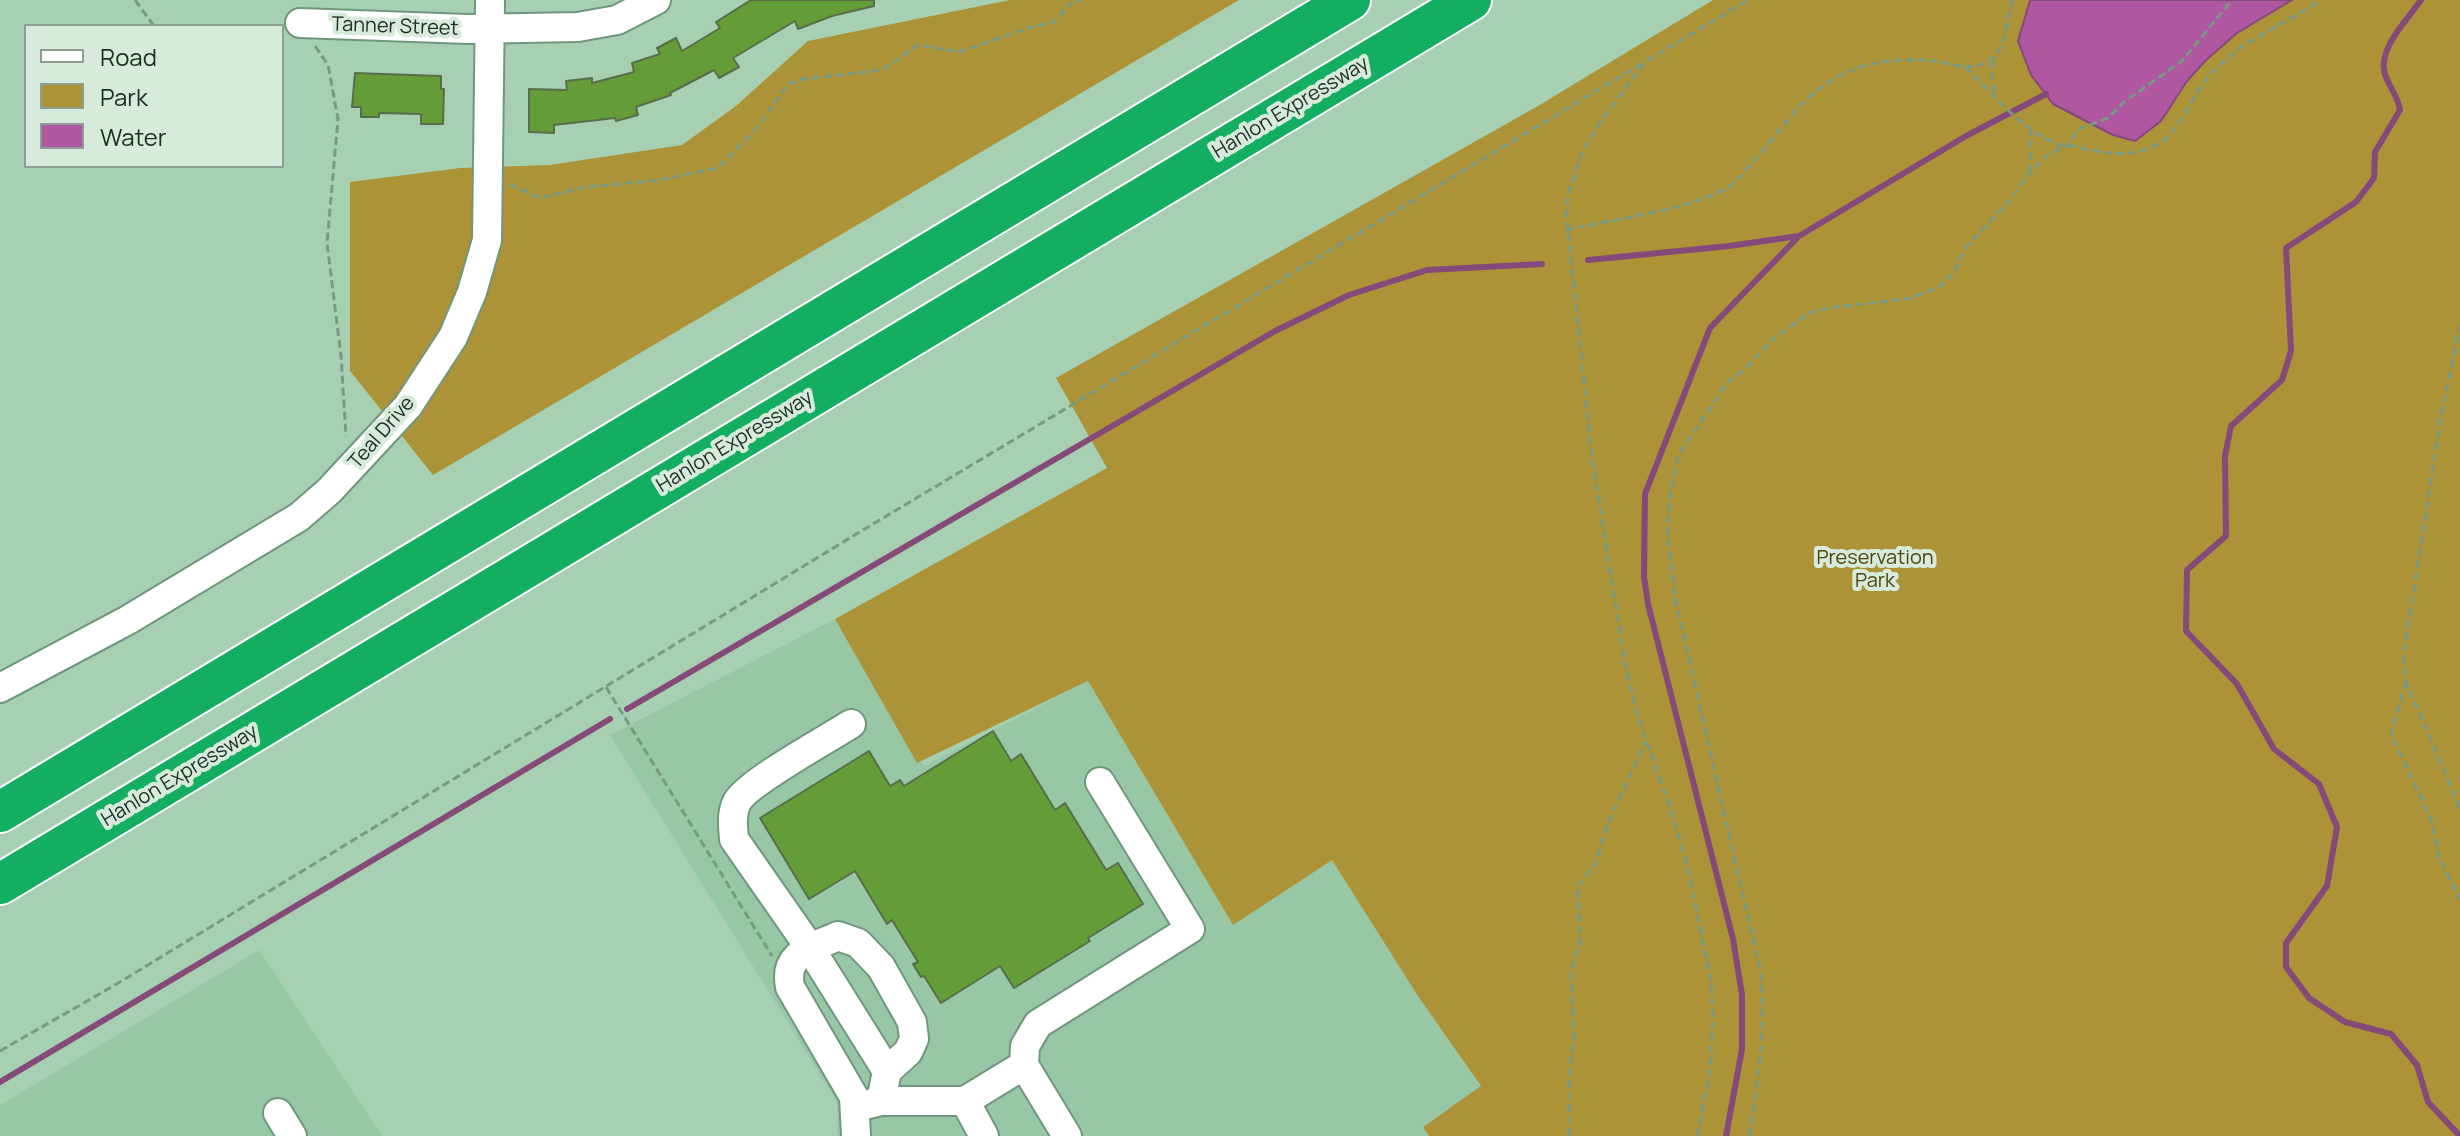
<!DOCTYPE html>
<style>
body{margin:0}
#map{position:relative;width:2460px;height:1136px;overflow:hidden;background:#a7d0b3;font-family:Manrope,sans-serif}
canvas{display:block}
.legend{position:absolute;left:24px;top:24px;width:260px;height:144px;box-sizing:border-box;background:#d6ebdc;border:2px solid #8c9f92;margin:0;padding:10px 14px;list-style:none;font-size:24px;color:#1d2d22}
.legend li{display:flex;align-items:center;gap:16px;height:40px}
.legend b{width:40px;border:2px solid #8c9f92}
</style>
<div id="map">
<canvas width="2460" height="1136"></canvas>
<ul class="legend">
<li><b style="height:10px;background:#fff"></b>Road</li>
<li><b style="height:22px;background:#ac9337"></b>Park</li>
<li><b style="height:22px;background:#af57a0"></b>Water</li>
</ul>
</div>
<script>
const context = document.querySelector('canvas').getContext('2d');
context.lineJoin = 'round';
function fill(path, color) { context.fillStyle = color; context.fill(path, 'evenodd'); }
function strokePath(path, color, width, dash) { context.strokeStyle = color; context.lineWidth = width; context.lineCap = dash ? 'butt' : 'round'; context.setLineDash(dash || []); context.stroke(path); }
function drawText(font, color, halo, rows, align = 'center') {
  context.font = font + ' Manrope,sans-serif'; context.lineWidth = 8; context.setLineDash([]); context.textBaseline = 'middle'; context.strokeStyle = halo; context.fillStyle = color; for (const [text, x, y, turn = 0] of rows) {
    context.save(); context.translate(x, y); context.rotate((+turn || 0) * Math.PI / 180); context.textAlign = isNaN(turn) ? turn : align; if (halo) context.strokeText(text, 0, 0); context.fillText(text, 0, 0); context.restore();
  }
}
fill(new Path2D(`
 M835,619L924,766L1088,681L1232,924L1332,859L1481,1087L1423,1126L1429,1136H837V1102L610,735Z
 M259,950L382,1136H0V1105Z`), '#97c7a5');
fill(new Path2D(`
 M1010,0H1239L433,475L350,371V182L460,168L550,165L682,145L736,106L808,41Z
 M1713,0H2460V1136H1429L1423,1127L1481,1086L1418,996L1332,860L1233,925L1088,681L917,763L835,619L1107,468L1056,378L1538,106Z`), '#ac9337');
const water = new Path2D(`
 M2030,0H2292L2237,33L2205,61L2187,81L2161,121L2135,141L2113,135L2053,104L2031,75L2018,41Z`);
fill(water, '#af57a0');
strokePath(water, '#834a7a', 2);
strokePath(new Path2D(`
 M2421,0C2408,19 2377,49 2385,74C2389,87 2398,96 2400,110L2375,152L2374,178L2356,202L2286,248L2291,351L2282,380L2231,426L2225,456L2226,536L2187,570L2186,631L2237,684L2274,749L2319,784L2337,827L2327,886L2286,943V967L2309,998L2345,1022L2391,1034L2417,1065L2428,1102L2460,1136
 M1588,260L1729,246L1799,236
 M627,709L1275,331L1349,295L1427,270L1542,264
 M0,1082L610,719
 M1726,1136L1742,1049V995L1733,939L1648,604L1644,577L1645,494L1710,328L1799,236L1966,136L2046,94`), '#834a7a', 6);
const building = new Path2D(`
 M751,0H874V6L832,16L798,29L795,21L733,58L739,67L719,78L714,70L670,93L671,95L636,107L638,115L616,121L615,118L554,125V133L529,132V89L567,90L566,81L592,78V83L634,72L632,63L660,54L657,48L676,38L682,51L720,28L716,22Z
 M355,73L441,76V89H444L443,124H421V114L379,113V117H361V107H352Z
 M993,731L1011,761L1021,754L1055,810L1065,803L1106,870L1118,863L1143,904L1088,938L1090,941L1014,988L1000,966L941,1003L924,976L921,977L913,964L918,962L892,920L887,924L855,871L809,899L760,818L869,751L890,786L900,780L904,786Z`);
fill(building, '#649c37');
strokePath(building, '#586e4a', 2);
const minor = new Path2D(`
 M300,23L468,29L578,27L617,20L656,0
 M0,688L128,620L299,517L329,491L408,406L453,337L472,292L487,240L490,0
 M851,724C829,738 747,783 737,802C731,814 733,827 734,839L810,948L887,1071
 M1024,1065L1067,1136
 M965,1101L1024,1065L1025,1046L1038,1024L1190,929L1100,782
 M865,1105L881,1101H965L984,1136
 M278,1113L292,1136
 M856,1136L854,1097L790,987C783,953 812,948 838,936L858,943L881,967L912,1022L914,1039L908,1052L887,1071L881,1101`);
const highway = new Path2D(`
 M0,812L1350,0
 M0,884L1471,0`);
strokePath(minor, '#70977b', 32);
strokePath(highway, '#fff', 44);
strokePath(new Path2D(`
 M135,0L154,26
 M315,46L328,65L338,119L327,243L341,356L346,436
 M1965,67C1996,96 2022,132 2063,146
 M1995,92L1991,70L1995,57
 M2069,145C2099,153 2138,161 2165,139C2182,124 2191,100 2204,83C2210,73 2221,64 2230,56C2253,36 2293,20 2320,0
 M2030,172L2031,129
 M510,184L540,198L586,187L660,180L717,168L754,132L788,84L803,79L883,70L918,45L959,52L1031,27L1054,22L1072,3L1082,0
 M1566,230C1611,219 1694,210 1730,186C1738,181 1745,171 1751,164C1787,126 1803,87 1858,68C1878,61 1902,59 1924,60C1946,61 1974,76 1994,57C2007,44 2006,17 2013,0
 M2460,324L2440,422L2404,655L2406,682L2443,767L2460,811
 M2406,682L2391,734L2431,819L2439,857L2460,900
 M606,687L772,956
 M0,1051L115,985L863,530L1645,62
 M1569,1136V1077L1574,1038L1571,970L1580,942L1578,886L1595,865L1608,823L1646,741
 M1698,1136L1710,1071L1713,1017L1711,981L1688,868L1671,810L1637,714L1624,657L1592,456L1566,211L1569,191L1582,153L1601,121L1645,62L1748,0
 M1749,1136C1759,1079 1765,1031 1761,973L1675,597L1668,539L1669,502L1678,456L1728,382L1743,371L1773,339L1810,313L1828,308L1907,299L1938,288L1952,275L1967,246L2011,199L2030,172L2049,154L2069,145L2077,130L2108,118L2124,102L2182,61L2232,0`), '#789982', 3, [8, 4]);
strokePath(minor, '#fff', 28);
strokePath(highway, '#13ae61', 40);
drawText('20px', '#1d2d22', '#d6ebdc', [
 ["Tanner Street",395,27,2],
 ["Hanlon Expressway",1291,108,-31],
 ["Teal Drive",382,433,-49],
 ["Hanlon Expressway",735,442,-31],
 ["Hanlon Expressway",180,776,-31]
]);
drawText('20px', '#524410', '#d6ebdc', [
 ["Preservation",1875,558],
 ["Park",1875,581]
]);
</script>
